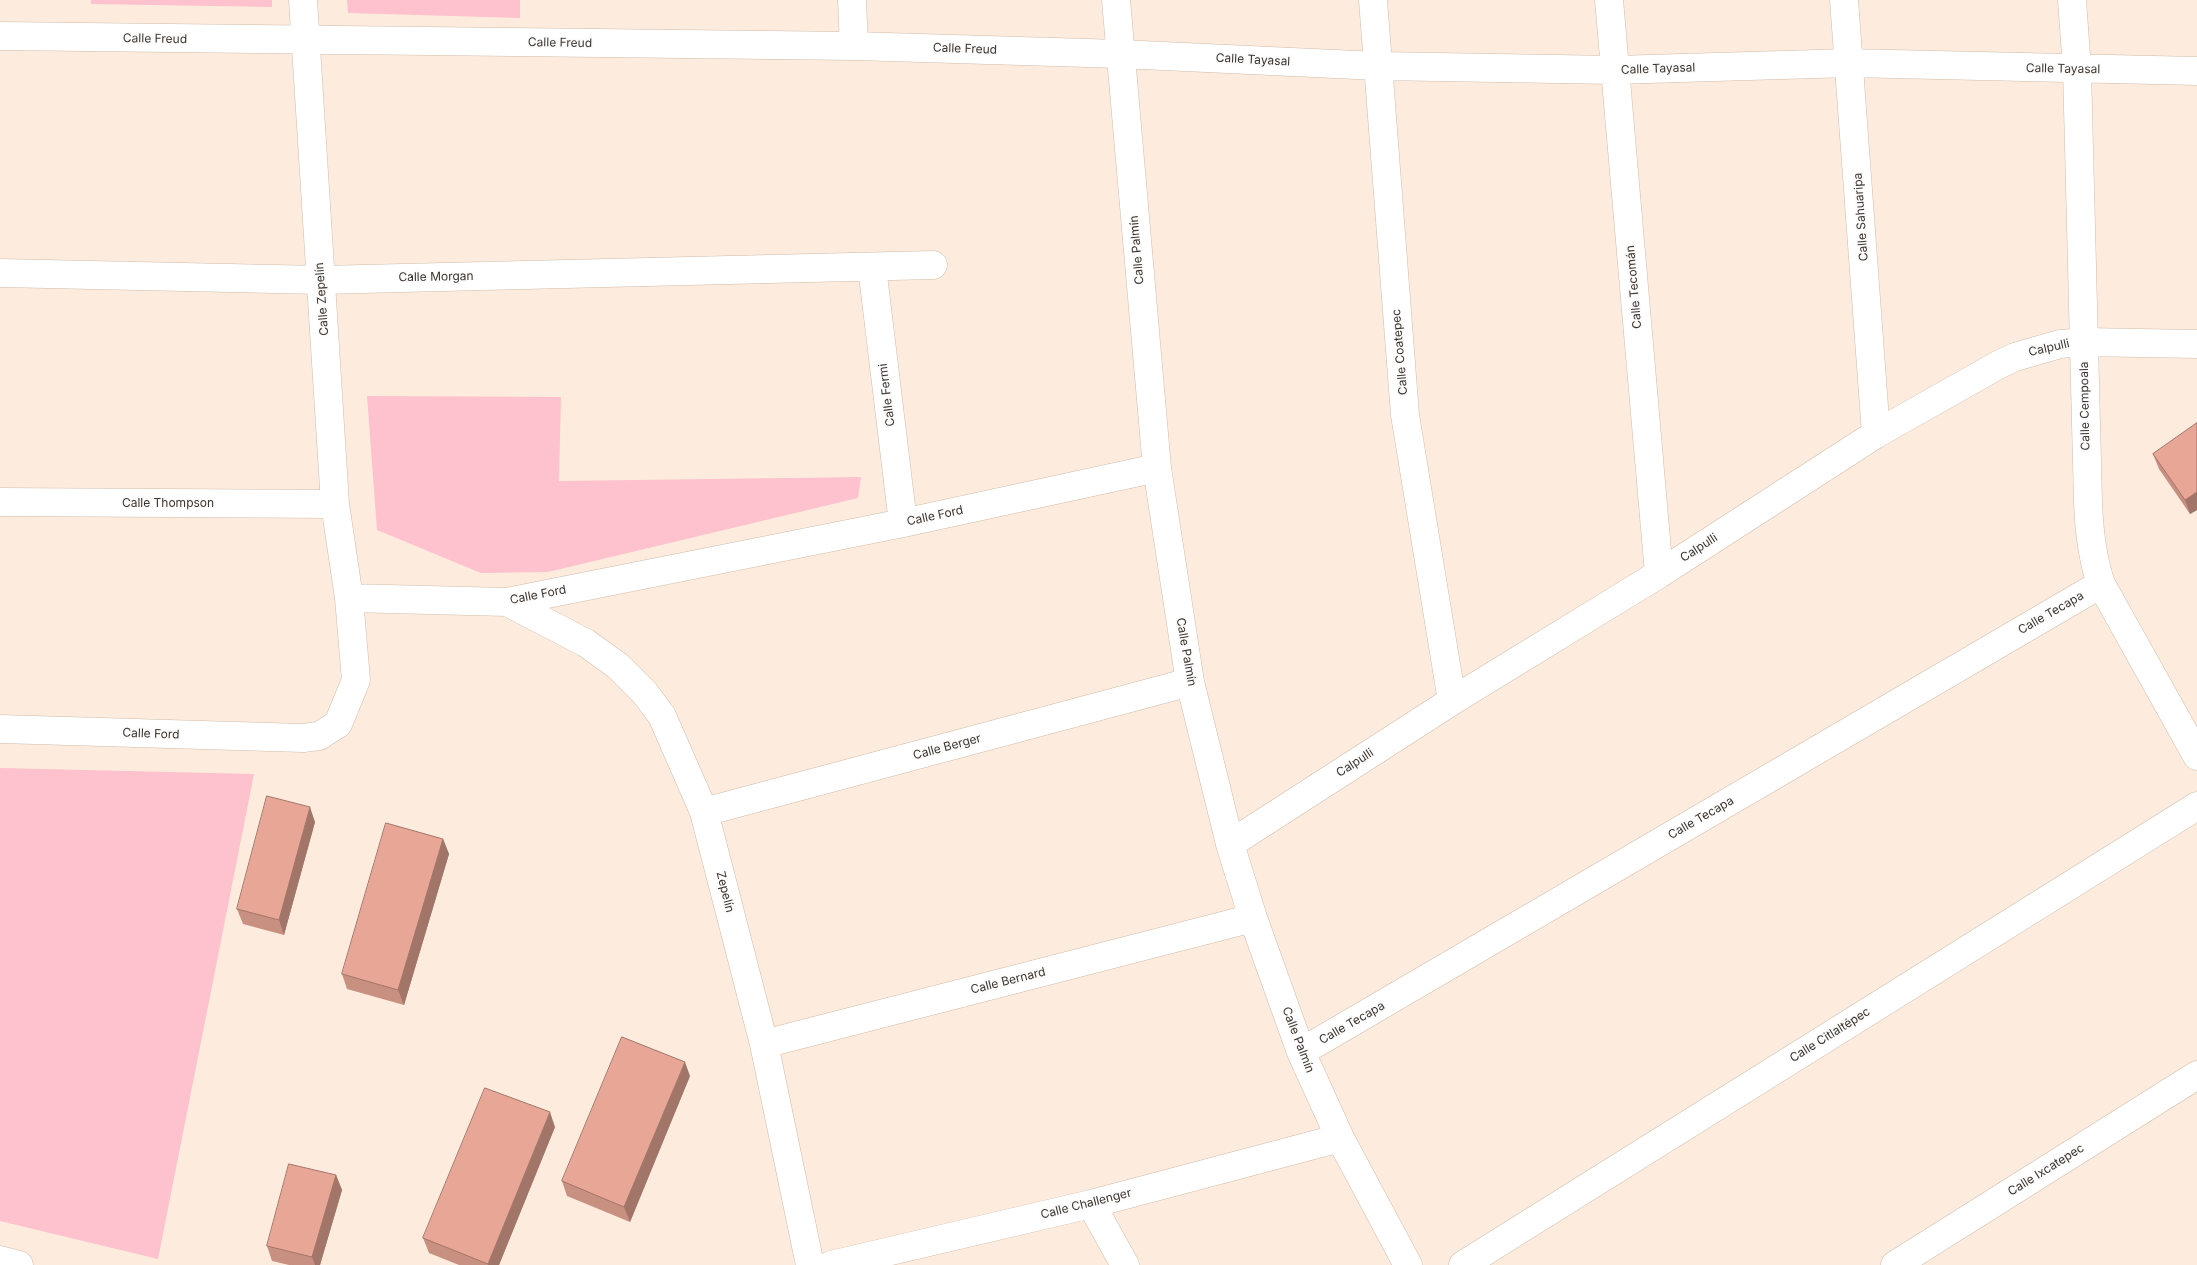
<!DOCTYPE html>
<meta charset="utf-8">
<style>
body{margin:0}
canvas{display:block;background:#fdecdd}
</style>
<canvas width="2197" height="1265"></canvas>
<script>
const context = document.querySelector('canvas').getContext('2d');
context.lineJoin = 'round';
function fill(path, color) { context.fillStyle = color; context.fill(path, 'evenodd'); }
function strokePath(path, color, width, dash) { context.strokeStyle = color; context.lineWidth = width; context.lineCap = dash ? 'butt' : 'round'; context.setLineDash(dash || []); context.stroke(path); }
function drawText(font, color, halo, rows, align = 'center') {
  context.font = font + ' Inter,sans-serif'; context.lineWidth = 4; context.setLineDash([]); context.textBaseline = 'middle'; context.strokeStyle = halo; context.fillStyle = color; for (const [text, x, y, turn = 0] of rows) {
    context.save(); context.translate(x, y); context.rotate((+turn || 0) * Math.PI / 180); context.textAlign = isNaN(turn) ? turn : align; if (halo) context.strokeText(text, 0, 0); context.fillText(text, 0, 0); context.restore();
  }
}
fill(new Path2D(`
 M91,0H272V7L91,4Z
 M347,0H520V18L348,13Z
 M367,396L561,397L559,481L861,477L858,498L548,572L481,573L377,530Z
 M0,768L254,774L158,1259L0,1221Z`), '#fdc2cd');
const minor = new Path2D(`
 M852,0L854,46
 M1116,0L1157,468L1190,682L1230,844L1253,918L1301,1052L1340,1138L1408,1265
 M1373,0L1405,415L1452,701
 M1609,0L1659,574
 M1844,0L1876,434
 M2072,0L2077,69L2088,502C2089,531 2092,557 2101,584L2197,756
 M0,36L854,46L1120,54L1378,66L1615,70L1850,63L2197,71
 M872,267L903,523
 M0,273L321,280L933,265
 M0,502L335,504
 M349,598L507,602L903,523L1157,468
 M507,602L586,643L618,666L645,693L662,716L704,812L764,1044L810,1265
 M0,729L303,738L319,736L338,724L356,680L349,598L335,504L303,0
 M704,812L1190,682
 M1230,844L1452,701L1659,574L1876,434L1998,365L2015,357L2060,344L2084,342L2197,344
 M764,1044L1253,918
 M1301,1052L2101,584
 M1091,1204L1125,1265
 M0,1260L19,1265
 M831,1265L1091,1204L1340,1138
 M1463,1265L2197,806
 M1895,1265L2197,1075`);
strokePath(minor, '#cfbba9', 29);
strokePath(minor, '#fff', 28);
fill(new Path2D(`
 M2197,423V510L2190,514L2159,469L2153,454Z
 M315,822L284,935L243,924L237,909Z
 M443,839L449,854L404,1005L347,989L342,974Z
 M690,1076L630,1222L567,1196L562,1181Z
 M555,1127L499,1265H459L429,1253L423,1238Z
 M336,1175L342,1190L320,1265H289L272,1261L267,1246Z`), '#c89081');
fill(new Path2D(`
 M2197,492V510L2190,514L2185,500Z
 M310,807L315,822L284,935L279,920Z
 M443,839L449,854L404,1005L398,990Z
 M685,1062L690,1076L630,1222L624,1207Z
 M550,1112L555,1127L499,1265H488V1264Z
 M336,1175L342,1190L320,1265H315L312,1257Z`), '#a27569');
const building = new Path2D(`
 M2197,423V492L2185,500L2153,454Z
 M267,796L310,807L279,920L237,909Z
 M386,823L443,839L398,990L342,974Z
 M622,1037L685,1062L624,1207L562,1181Z
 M485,1088L550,1112L488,1264L423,1238Z
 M289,1164L336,1175L312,1257L267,1246Z`);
fill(building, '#e8a796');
strokePath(building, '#a27569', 1);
drawText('12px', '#3c342d', '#fcfcfc', [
 ["Calle Freud",155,39,1],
 ["Calle Freud",560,43,1],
 ["Calle Freud",965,49,2],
 ["Calle Tayasal",1253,60,3],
 ["Calle Tayasal",1658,69,-2],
 ["Calle Tayasal",2063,69,1],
 ["Calle Sahuaripa",1861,217,-94],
 ["Calle Palmín",1137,250,-95],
 ["Calle Morgan",436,277,-1],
 ["Calle Tecomán",1634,287,-95],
 ["Calle Zepelín",322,299,-94],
 ["Calpulli",2049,348,-13],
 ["Calle Coatepec",1400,352,-95],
 ["Calle Fermi",887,395,-97],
 ["Calle Cempoala",2085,406,-91],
 ["Calle Thompson",168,503],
 ["Calle Ford",935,516,-12],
 ["Calpulli",1699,548,-33],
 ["Calle Ford",538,595,-11],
 ["Calle Tecapa",2051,613,-30],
 ["Calle Palmín",1186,652,80],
 ["Calle Ford",151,734,2],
 ["Calle Berger",947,747,-15],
 ["Calpulli",1355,763,-33],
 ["Calle Tecapa",1701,818,-30],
 ["Zepelín",725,892,76],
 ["Calle Bernard",1008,981,-14],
 ["Calle Tecapa",1352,1023,-30],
 ["Calle Citlaltépec",1830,1035,-32],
 ["Calle Palmín",1298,1040,69],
 ["Calle Ixcatepec",2046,1170,-32],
 ["Calle Challenger",1086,1204,-14]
]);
</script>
